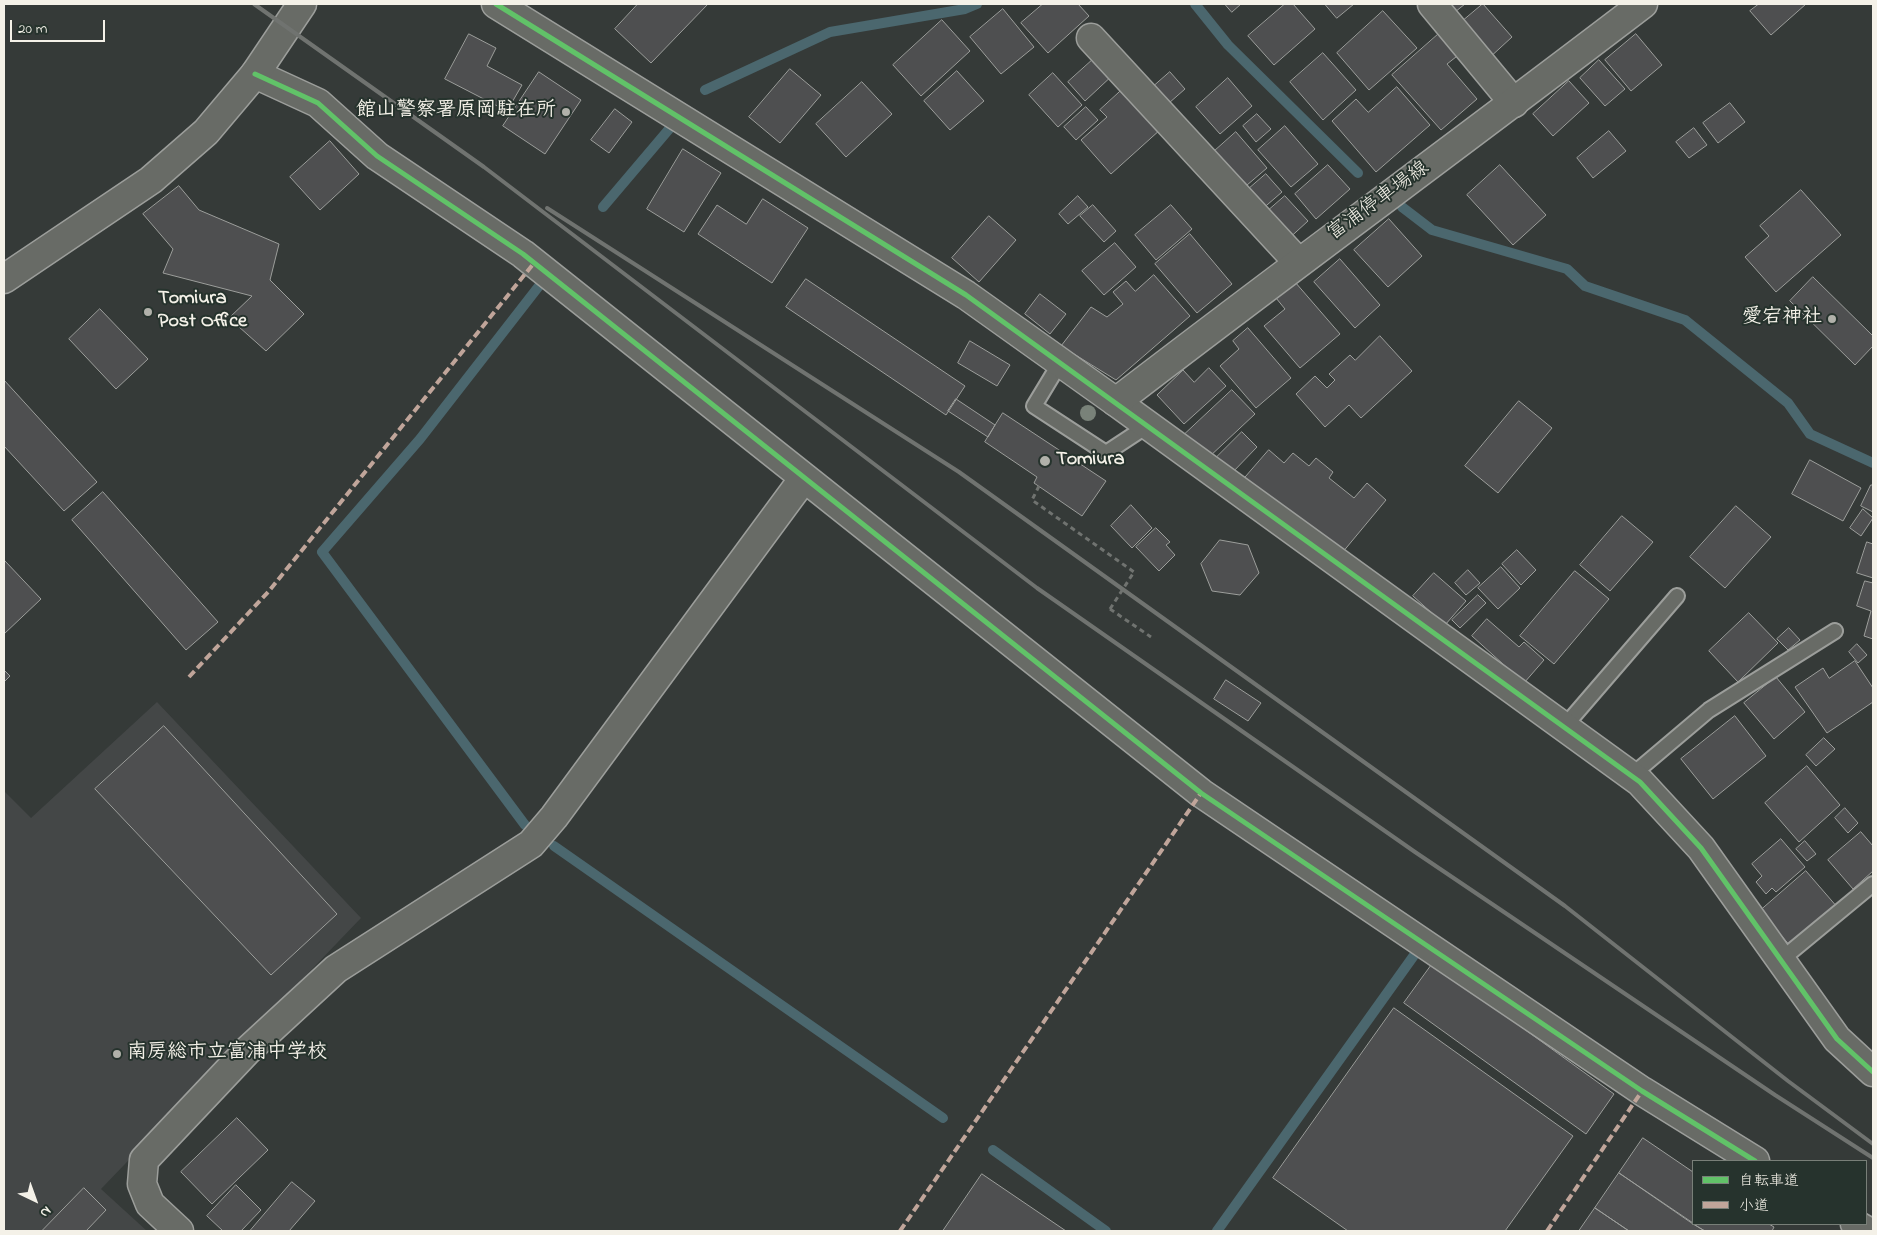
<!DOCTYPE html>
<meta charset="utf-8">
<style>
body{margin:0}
#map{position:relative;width:1877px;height:1235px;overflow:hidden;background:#353a38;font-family:"Indie Flower","Klee One",sans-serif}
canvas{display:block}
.frame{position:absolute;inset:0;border:5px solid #f4f1e8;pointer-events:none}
.legend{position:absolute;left:1692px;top:1160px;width:175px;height:65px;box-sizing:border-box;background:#26332d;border:1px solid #787f78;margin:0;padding:6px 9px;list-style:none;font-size:15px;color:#f4f1e8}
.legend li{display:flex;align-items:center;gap:10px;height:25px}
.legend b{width:25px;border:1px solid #787f78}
.north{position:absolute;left:10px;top:1175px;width:50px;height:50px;-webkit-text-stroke:4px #26332d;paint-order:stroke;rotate:138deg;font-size:14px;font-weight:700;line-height:20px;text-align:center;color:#f4f1e8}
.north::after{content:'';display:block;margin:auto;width:18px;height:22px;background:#f4f1e8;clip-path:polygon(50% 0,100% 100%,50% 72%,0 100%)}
.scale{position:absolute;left:10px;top:20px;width:95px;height:22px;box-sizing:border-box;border:2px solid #f4f1e8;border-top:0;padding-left:6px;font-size:15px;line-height:18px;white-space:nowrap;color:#f4f1e8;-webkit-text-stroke:4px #26332d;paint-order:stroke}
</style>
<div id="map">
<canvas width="1877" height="1235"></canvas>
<div class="frame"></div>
<ul class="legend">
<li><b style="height:6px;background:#61c268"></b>自転車道</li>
<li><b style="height:6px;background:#c0a59a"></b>小道</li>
</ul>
<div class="north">N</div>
<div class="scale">20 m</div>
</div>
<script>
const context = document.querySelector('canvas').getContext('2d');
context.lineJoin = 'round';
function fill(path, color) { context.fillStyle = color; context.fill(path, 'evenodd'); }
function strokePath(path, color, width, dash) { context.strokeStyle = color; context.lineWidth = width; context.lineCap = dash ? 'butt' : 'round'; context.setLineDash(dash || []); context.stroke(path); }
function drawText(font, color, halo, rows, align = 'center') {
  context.font = font + ' "Indie Flower","Klee One",sans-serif'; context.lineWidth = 4; context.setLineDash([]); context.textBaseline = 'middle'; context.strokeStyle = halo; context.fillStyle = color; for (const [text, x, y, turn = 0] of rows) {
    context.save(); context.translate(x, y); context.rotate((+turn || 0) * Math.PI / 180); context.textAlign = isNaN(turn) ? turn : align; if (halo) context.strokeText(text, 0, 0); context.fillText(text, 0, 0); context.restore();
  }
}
fill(new Path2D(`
 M157,702L361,918L101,1189L147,1231H4V791L31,818Z`), '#444747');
strokePath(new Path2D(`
 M1195,4L1228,45L1358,173
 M705,90L830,32L965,9L977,4
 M603,207L670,128
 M1402,207L1432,230L1567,269L1585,286L1685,320L1788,403L1810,434L1873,463
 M525,825L322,552L420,439L539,286
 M554,846L943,1118
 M993,1150L1106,1231
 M1217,1231L1415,954`), '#4b676e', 10);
const building = new Path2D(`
 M638,4H708L651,63L615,29Z
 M1043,4H1078L1089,16L1048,53L1021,23Z
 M1225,4H1241L1232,12Z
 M1285,4H1293L1315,29L1274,65L1248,36Z
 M1325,4H1354L1337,18Z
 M1448,4H1465L1455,12Z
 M1483,4L1512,37L1488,59L1458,25Z
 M1759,4H1806L1771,35L1750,11Z
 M1003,9L1034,47L1001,74L970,37Z
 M1383,11L1417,48L1369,90L1337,53Z
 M942,20L970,51L921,96L893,65Z
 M1442,31L1461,53L1447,64L1477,99L1441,130L1392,75Z
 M469,34L496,48L487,66L522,85L507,111L445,79Z
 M1636,34L1662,65L1631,91L1605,60Z
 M1323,53L1356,90L1323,120L1290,82Z
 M1098,55L1115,73L1085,101L1068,82Z
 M1599,60L1625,89L1605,106L1580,78Z
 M790,69L821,95L780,143L749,117Z
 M957,71L984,101L950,130L924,101Z
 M539,72L581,100L545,154L503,126Z
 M1170,72L1185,89L1169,103L1154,86Z
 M1053,73L1082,105L1058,127L1029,95Z
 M1228,78L1252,106L1220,134L1196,107Z
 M1569,81L1589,103L1553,136L1533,114Z
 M862,82L892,114L846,157L816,124Z
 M1397,87L1430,125L1376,172L1332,121L1356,99L1368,112Z
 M1124,88L1161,129L1111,174L1081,140L1107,117L1100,110Z
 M1730,103L1745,122L1718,143L1703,123Z
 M1086,107L1098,120L1076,140L1064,127Z
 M615,109L632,122L609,153L591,140Z
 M1257,114L1271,129L1256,142L1243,126Z
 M1285,126L1318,164L1291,187L1258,150Z
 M1694,128L1707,145L1689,158L1676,142Z
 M1609,131L1626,151L1593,178L1577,158Z
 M1236,132L1267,168L1240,191L1209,156Z
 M330,141L359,174L320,210L290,177Z
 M683,149L721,173L684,232L647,209Z
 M1328,165L1350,189L1316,219L1295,194Z
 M1500,165L1546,215L1513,245L1467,195Z
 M1266,174L1282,192L1260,211L1244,193Z
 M179,186L199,210L279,244L270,280L304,314L266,351L229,318L252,296L163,273L173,249L143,214Z
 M1801,190L1841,235L1776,292L1745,257L1769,236L1760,226Z
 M1078,196L1088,207L1068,224L1059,214Z
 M1285,196L1308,221L1285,242L1262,216Z
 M763,199L808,228L772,283L698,234L717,205L746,224Z
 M1093,205L1116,231L1104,242L1080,216Z
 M1171,205L1192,229L1156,260L1135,235Z
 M989,216L1016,240L979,282L952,258Z
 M1389,219L1422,256L1388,287L1354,250Z
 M1190,234L1232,284L1197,313L1155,264Z
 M1115,243L1136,267L1104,295L1082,271Z
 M1340,259L1380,305L1355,328L1314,282Z
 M1154,275L1190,316L1116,380L1061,346L1091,307L1107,317L1123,304L1113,292L1126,281L1135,291Z
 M1813,277L1873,336V346L1855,365L1790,301Z
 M806,279L965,386L946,415L786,307Z
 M1295,282L1340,334L1300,368L1264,326L1285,309L1276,298Z
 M1040,294L1066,314L1050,334L1025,314Z
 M100,309L148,359L116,389L69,339Z
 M1248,328L1291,378L1256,408L1220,366L1239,349L1233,341Z
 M1380,336L1412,371L1361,418L1349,405L1325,427L1296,394L1315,376L1327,388L1335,380L1329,374L1350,355L1355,360Z
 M970,341L1010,365L997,386L958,363Z
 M1209,368L1226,386L1184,424L1157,395L1183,370L1194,382Z
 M4,380L97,482L64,511L4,446Z
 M1232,390L1255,414L1208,458L1185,434Z
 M956,399L995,425L988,437L948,411Z
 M1519,401L1552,428L1498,493L1465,466Z
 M1003,413L1106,481L1082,516L1034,483L1037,477L985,442Z
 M1242,432L1257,447L1230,475L1214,460Z
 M1269,450L1284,463L1293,453L1309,466L1316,458L1333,472L1329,478L1354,498L1367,483L1386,500L1337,559L1243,480Z
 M1810,460L1861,488L1843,521L1792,494Z
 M1871,485H1873V512L1861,506Z
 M103,492L218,622L186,650L72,520Z
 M1131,505L1152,528L1132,548L1111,526Z
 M1736,506L1771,537L1725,588L1690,557Z
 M1863,509L1873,518L1861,536L1850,528Z
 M1622,516L1653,542L1610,591L1580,565Z
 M1156,528L1170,542L1166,545L1175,555L1159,571L1136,547Z
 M1220,540L1248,545L1259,573L1240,595L1212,591L1201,564Z
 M1867,542L1873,544V578L1857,573Z
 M1517,550L1536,570L1521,585L1502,564Z
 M5,561L41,599L4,634V562Z
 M1501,567L1520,588L1498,609L1478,588Z
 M1468,570L1480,583L1466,595L1455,583Z
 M1575,571L1609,599L1554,664L1520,636Z
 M1434,573L1466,601L1445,625L1413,596Z
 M1865,581L1873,583V639L1864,636L1871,611L1857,606Z
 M1478,595L1486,603L1460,628L1452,620Z
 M1749,613L1778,643L1738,682L1709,651Z
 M1487,619L1519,647L1524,642L1544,660L1524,683L1472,636Z
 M1789,628L1800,640L1788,650L1777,639Z
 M1857,644L1867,655L1858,663L1849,652Z
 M1855,661L1873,688V702L1827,733L1795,687L1823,668L1829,678Z
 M4,670L10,676L4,682Z
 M1776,677L1805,712L1774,739L1744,703Z
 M1226,680L1261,703L1248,721L1214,699Z
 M1735,716L1766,756L1713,799L1681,759Z
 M164,726L337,914L271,975L95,789Z
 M1824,738L1835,749L1816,766L1806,755Z
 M1807,766L1840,805L1799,842L1765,803Z
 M1845,808L1858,823L1848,833L1835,818Z
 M1861,832L1873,846V871L1853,889L1828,860Z
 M1781,839L1805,867L1776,892L1772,888L1766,894L1756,882L1762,876L1752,864Z
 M1805,841L1816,854L1807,861L1796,849Z
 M1806,871L1838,908L1792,948L1760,911Z
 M1433,963L1614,1094L1586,1134L1404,1003Z
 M1394,1008L1573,1136L1505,1231H1348L1273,1178Z
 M237,1118L268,1150L212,1204L181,1172Z
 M1643,1138L1693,1172V1223L1619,1173Z
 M1619,1173L1693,1224L1705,1231H1629L1595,1208Z
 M982,1174L1066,1231H943Z
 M292,1182L315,1201L289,1231H250Z
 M236,1185L261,1210L241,1231H223L207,1216Z
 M84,1188L106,1210L86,1231H42Z
 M1595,1208L1629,1231H1579Z
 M1694,1224H1769L1774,1227L1772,1231H1705Z`);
fill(building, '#4e4f50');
strokePath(building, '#9c9e9b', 1);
const lane = new Path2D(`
 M1060,363L1034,406L1106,453L1147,426
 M1564,727L1677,596
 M1631,776L1709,710L1835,631
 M1782,959L1873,884`);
const street = new Path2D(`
 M1432,4L1514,103
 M1091,38L1298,262
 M255,74L318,103L377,156L523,254L1201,793L1642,1091L1755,1161
 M1116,402L1640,782L1701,848L1837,1039L1873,1072
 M1855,1224L1867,1231
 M179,1231L150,1204L142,1184L144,1160L247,1051L336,969L531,844L554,817L804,478`);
const secondary = new Path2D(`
 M496,4L966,295L1116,402C1290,268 1468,138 1643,4
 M4,279L151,180L206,132L255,74L302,4`);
strokePath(lane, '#9c9e9b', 18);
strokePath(street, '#9c9e9b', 31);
strokePath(secondary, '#9c9e9b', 31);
strokePath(new Path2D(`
 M1039,486L1032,500L1134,572
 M1110,609L1151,637`), '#707370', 3, [5, 4]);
strokePath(lane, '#686b66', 14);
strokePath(street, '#686b66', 28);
strokePath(secondary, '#686b66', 28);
strokePath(new Path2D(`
 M254,4L484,167L1037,588L1415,852L1775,1095L1873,1158
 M547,208L959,472L1565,906L1788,1081L1873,1144`), '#707370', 4);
strokePath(new Path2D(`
 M1110,609L1134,572`), '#707370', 3, [5, 4]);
strokePath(new Path2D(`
 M189,677L269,591L534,263
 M900,1231L1201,793
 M1547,1231L1642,1091`), '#c0a59a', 4, [8, 4]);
strokePath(new Path2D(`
 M496,4L966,295L1640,782L1701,848L1837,1039L1873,1072
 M255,74L318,103L377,156L523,254L1201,793L1642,1091L1755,1161`), '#61c268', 5);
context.fillStyle = '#798279';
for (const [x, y] of [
 [1088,413]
]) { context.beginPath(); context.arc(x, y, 8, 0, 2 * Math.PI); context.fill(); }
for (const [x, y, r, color] of [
 [566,112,5,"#b1b1aa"],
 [148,312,5,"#b1b1aa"],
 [1832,319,5,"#b1b1aa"],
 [1045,461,6,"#b1b1aa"],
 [117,1054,5,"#b1b1aa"]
]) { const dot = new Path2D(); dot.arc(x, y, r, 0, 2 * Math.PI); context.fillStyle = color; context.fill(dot); strokePath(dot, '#26332d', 2); }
drawText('bold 20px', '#f4f1e8', '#26332d', [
 ["館山警察署原岡駐在所",556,112,"right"],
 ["Tomiura",158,300],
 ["Post Office",158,323],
 ["愛宕神社",1822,319,"right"],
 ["Tomiura",1056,461],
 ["南房総市立富浦中学校",127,1054]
], 'left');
drawText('20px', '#f4f1e8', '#26332d', [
 ["富浦停車場線",1379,202,-36]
]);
</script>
